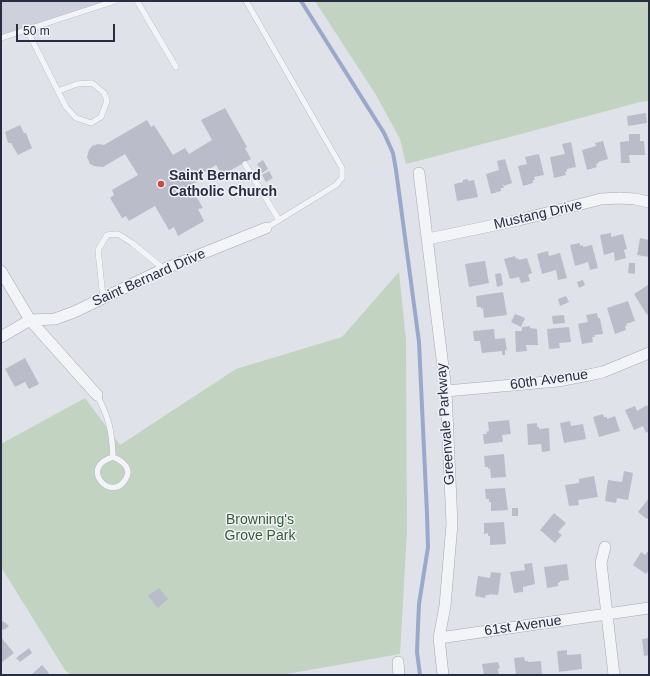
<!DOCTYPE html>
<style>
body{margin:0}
#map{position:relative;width:650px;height:676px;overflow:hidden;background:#e0e2e9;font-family:Arial,sans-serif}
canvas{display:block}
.frame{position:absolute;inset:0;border:2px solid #282d41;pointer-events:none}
.scale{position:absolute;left:16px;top:24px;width:99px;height:18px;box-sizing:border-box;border:2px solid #282d41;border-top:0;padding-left:5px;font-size:12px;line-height:14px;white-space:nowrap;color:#282d41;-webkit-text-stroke:3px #f0f1f7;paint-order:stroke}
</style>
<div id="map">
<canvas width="650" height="676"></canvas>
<div class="frame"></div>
<div class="scale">50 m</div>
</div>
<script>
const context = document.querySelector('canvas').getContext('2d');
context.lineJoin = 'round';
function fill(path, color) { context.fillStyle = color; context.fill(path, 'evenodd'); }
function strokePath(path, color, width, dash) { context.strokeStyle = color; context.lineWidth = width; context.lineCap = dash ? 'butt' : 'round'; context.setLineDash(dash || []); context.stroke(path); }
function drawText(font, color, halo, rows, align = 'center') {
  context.font = font + ' Arial,sans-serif'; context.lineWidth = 3; context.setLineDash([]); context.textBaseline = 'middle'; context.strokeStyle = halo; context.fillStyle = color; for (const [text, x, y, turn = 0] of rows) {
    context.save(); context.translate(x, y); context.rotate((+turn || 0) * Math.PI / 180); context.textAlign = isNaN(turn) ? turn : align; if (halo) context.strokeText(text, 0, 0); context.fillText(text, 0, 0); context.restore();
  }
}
fill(new Path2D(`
 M1,1H115L1,38Z`), '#ced1db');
fill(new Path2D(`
 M315,1H649V101L640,102L521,134L406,164L400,139L376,95Z
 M399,272L406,340L407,530L400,654L281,675H71L65,670L1,567V444L85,398L120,445L236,369L342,337Z`), '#c2d3c1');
strokePath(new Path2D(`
 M301,1L384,133L393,153L396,170L419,342L427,514L428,547L419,604L418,626L417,652L420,675`), '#9aa9ca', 4);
fill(new Path2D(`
 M225,108L247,147L245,148L251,159L222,175L216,165L201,174L203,178L190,186L203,208L198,209L204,221L178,236L174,227L169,230L155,206L129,221L126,216L122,218L110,198L114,195L112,190L138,175L125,154L103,167L94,166L90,164L87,157L89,150L92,146L98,144L104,145L147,120L151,127L154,125L173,155L185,148L189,154L212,140L201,120Z
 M646,113L647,123L628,126L627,116Z
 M20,125L24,133H26L32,148L18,155L11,143H8L5,132Z
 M629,134H640V141H644L645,155H629L630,163H621L620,142L629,141Z
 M603,141L608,159L598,162L599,163L596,164L597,167L587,170L582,150L596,146L595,143Z
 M571,142L576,167L567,169V171L565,172L566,175L554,178L550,157L565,154L562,144Z
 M539,154L544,175L534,177L535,180H533V183L523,186L518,166L527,164L525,157Z
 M505,159L512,183L504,186L502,182L504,188H501V191L491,194L486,174L499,170L497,161Z
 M263,160L268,169L262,173L257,164Z
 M269,171L273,178L266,182L262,175Z
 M468,179V181L474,180L478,197L457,201L454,184L463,182V180Z
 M611,233V237L623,234L627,249L624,250L626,258L615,261L614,252L604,255L600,235Z
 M640,238L649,240V257L637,255Z
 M580,243V246L583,245V247L592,245L598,268L590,270L588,262L575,266L570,245Z
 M548,251L549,256L560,253L567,278L558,280L556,270L542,274L537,254Z
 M515,256L516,259L518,258L519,260L527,258L532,273L528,275L530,281L521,283L519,277L510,279L504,259Z
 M485,261L489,283L469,287L465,264Z
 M629,263H635V274L628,273Z
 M501,273L503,285L497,287L495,274Z
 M583,280L585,285L579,288L577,282Z
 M648,285L649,314L647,315L634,294Z
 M503,292L507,315L484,318L483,308L481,309V307H477L476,296Z
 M566,296L569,302L560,306L558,299Z
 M628,301L635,321L626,324L627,326H625L626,330L615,334L607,308Z
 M597,313L598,318H600L603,334L594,335L595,337H592L593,342L582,344L578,324L588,322L586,315Z
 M515,314L525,318L521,327L511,322Z
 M564,315L565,323L553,324L552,316Z
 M530,326V328L537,329L538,345H526L527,351L516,352L515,331H522V327Z
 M569,327L571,342L559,343L560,348L549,349L547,329Z
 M494,329L495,339L505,338L507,350H505V355H502V351L482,353L480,341H474L473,331Z
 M25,358L39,384L29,389L25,382L15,387L5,369Z
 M647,405L649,409V431L646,433L643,426L634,430L625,410L635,406L637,411Z
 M603,414L604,417H607V419L615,416L620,431L599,437L593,417Z
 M509,420L511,434L502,435L503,442L484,444L483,434H487L486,432L489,431L488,422Z
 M570,421L571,426L583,424L586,439L564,443L560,423Z
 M537,423V427H539V429L549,428L550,451L542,452L541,444L528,445L527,424Z
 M504,454L506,477L491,478L490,468L488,469V467H485L484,456Z
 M624,471L633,473L628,500L617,498L616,503L605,501L608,480L622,482Z
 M594,476L598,497L578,500L579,505L569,506L565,485L579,483V479Z
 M505,488L508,510L491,511V502H489V499H486L485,489Z
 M649,498V517L647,519L638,512Z
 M512,508H518V516H512Z
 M554,513L566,523L558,532L562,535L555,543L540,530Z
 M504,522L506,544L490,545V536H488V533L484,534V523Z
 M649,550V570L646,574L633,565L641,552L645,555Z
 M532,563L535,584L523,587V592L514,593L510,572L525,570L524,564Z
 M567,564L569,580L560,581V582L558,583V586L547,588L544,567Z
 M491,572L501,573L498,595L489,594V595H486L485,598L475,596L478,576L490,578Z
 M159,588L168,599L158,608L148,596Z
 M3,621L9,626L4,630L1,628V623Z
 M1,637L14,653L1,663Z
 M649,638V655L644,656L642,639Z
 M29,648L32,653L20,662L16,658Z
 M567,650V655L581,654L582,669L559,672L557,651Z
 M524,657L525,661H528V662L541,661L542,675H516L514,658Z
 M498,662L500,668L498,669L499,675H484L482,664Z
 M42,665L49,673L47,675H31Z`), '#babdc9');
const lane = new Path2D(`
 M137,1L176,67
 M246,1L342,168V178L336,185L266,228
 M27,30L66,107L76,118L91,123L101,117L107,101L104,93L92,83L77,84L58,91
 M1,38L115,1
 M245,164L279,220
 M103,298L98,250L107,235L118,234L132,243L164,269
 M97,395C109,418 112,431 113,457C78,467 111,503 125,480C133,469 123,461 113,457`);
const street = new Path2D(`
 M419,173L446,391L452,524L445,606L439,638L443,675
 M428,239L519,220L601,199L620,198L635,199L649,202
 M1,271L30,320L97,395
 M1,337L30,320L55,319L74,312L164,269L266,228
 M446,391L558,381L584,376L603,372L649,353
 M605,547L601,563L614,675
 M439,638L649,608
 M398,662L399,675`);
strokePath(lane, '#a5a8b3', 6);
strokePath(street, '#a5a8b3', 12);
strokePath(lane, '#f3f4f7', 5.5);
strokePath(street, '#f3f4f7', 11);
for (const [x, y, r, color] of [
 [161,184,4,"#d04643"]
]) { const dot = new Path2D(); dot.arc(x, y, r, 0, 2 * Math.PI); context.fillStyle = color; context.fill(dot); strokePath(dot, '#f0f1f7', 1.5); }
drawText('bold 14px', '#282d41', '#f0f1f7', [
 ["Saint Bernard",169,176],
 ["Catholic Church",169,192]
], 'left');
drawText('14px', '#282d41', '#f0f1f7', [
 ["Mustang Drive",538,215,-13],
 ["Saint Bernard Drive",149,278,-24],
 ["60th Avenue",549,380,-8],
 ["Greenvale Parkway",446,424,-94],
 ["61st Avenue",523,626,-8]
]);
drawText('14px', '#365d35', '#f0f1f7', [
 ["Browning's",260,520],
 ["Grove Park",260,536]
]);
</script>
